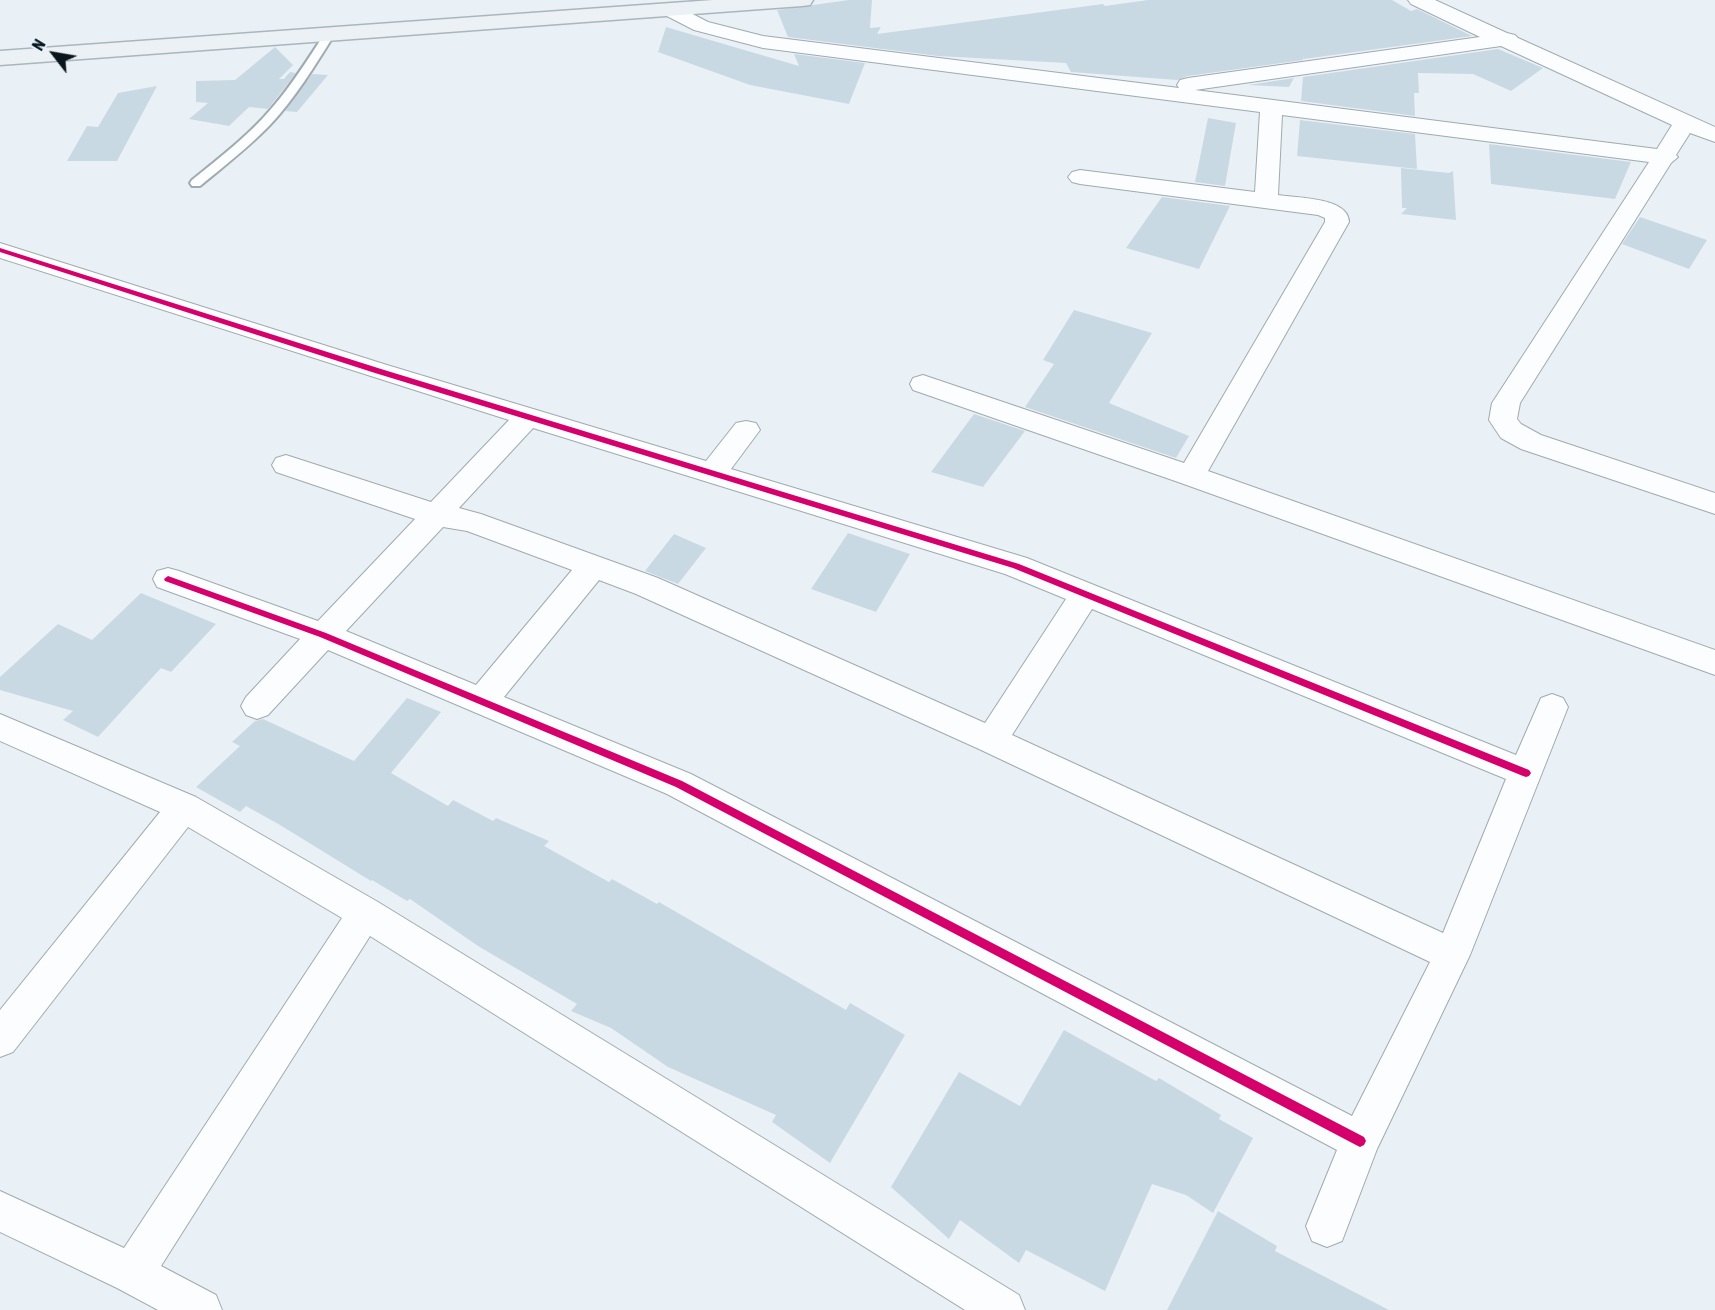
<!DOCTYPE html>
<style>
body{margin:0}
#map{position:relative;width:1715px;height:1310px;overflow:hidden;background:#e9f1f6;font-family:"Asap Condensed",sans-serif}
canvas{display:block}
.north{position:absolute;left:24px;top:24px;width:60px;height:60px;-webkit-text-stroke:4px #e4f2fb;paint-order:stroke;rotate:301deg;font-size:16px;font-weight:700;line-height:24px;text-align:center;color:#09161d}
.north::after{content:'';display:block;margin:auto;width:21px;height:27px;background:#09161d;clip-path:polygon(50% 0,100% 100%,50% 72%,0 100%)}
</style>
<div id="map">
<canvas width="1715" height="1310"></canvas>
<div class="north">N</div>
</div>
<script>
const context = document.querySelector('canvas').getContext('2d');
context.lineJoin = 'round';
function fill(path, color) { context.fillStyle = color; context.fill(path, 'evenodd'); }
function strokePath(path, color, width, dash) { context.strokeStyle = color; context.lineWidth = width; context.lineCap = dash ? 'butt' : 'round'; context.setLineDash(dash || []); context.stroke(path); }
fill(new Path2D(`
 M849,0H872L870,28L881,27L877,34L1103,4L1105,6L1148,0H1392L1411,11L1417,9L1472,36L1304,59V57L1303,60L1188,76L1177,80L1071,72L1066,63L938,56L788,37L777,10Z
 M666,27L799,66L794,54L865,63L849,104L750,85L658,52Z
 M275,47L293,65L279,79H284L290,72L296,73L268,109L249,107L229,126L189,119L208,103L196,102V81L235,80Z
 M1498,49L1543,68L1511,91L1473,74L1418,73L1419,93H1414L1415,116L1301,101L1303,77Z
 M312,74L328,75L297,112L285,111Z
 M1294,78L1289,87L1248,85Z
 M157,86L117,161H67L87,126L98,127L118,93Z
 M1208,118L1236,123L1225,186L1195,182Z
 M1300,120L1415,134L1417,169L1297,156Z
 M1489,144L1631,162L1615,199L1491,184Z
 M1401,168L1449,173L1453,171L1456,220L1401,214L1407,208H1402Z
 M1162,197L1230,206L1199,269L1126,248Z
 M1640,217L1707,240L1689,269L1622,244Z
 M1074,310L1152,333L1109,403L1189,436L1176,458L1025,407L1054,364L1043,360Z
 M974,414L1025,431L983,487L931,472Z
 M848,533L910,554L876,612L811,589Z
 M674,534L706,548L678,584L645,571Z
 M141,593L216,624L171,672L161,668L98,737L63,720L73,711L0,690V677L58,624L92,640Z
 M407,698L441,712L391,773L448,806L453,800L493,821L496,818L549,841L544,846L609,882L612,879L657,904L659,902L846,1010L850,1003L905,1035L830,1163L772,1122L776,1115L668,1067L611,1028L571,1011L577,1004L478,946L410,899L407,901L372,880L371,881L280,825L246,806L240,812L196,787L240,746L232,742L255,721L263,719L354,761Z
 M1064,1030L1156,1081L1159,1078L1221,1115L1219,1119L1253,1138L1213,1213L1186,1195L1152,1184L1105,1291L1026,1250L1019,1263L960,1220L949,1239L891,1187L959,1072L1020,1106Z
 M1218,1211L1277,1246L1275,1251L1389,1310H1167Z`), '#c9d9e3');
const service = new Path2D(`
 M329,32L334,35C315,66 295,98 270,125C249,147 224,166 200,186H192L190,183L192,180C219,158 248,136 271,109C292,85 308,59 325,33Z`);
const minor = new Path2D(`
 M1408,0H1435L1507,33L1515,35L1518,38L1715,127V142L1690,133L1676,155L1678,157L1671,163L1520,403L1517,419L1521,424L1541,435L1715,493V514L1521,449L1501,438L1489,420L1492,403L1496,397L1649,162L1282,115L1278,195C1296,198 1349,197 1349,222L1208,471L1715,650V675L1181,483L913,390L910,384L913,378L923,375L1184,463L1325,222V218L1318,215L1080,184L1072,182L1068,177L1072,172L1080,170L1255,192L1260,112L763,48L694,30L663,14L660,10L663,6L670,4L677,6L708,22L763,36L1179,88L1177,85L1180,80L1188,78L1480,37L1411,4ZM1501,46L1672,125L1657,149L1195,90Z
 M0,243L387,365L706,461L736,423L746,421L756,423L760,430L731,469L1027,558L1516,755L1541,698L1552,694L1563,698L1568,707L1470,955L1377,1149L1342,1241L1327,1247L1312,1241L1306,1226L1337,1150L667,794L328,650L268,715L257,719L246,715L241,706L246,697L300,639L157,587L153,579L157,571L168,568L179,571L318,621L415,519L276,472L272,465L276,458L286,455L431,502L509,420L0,258ZM533,428L1005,574L1066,599L985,723L658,578L481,514L459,508ZM443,527L467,531L572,570L476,685L346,631ZM599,580L636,594L979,749L1430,962L1352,1116L691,774L504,697ZM1092,609L1506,779L1443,933L1012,735Z
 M0,714L196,797L378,902L1019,1295L1025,1310H965L370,936L161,1266L216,1295L222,1310H158L117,1288L0,1232V1191L124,1248L342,918L188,827L13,1052L0,1057V1010L160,812L0,741Z`);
const primary = new Path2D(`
 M713,0H813L810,5L802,6L0,65V51Z`);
strokePath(service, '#a0aaaf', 4);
strokePath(minor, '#a0aaaf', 2);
strokePath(primary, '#aab6bd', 3);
fill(service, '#fcfdfe');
fill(minor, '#fcfdfe');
fill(primary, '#ebf1f4');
fill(new Path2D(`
 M0,248L381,369L1019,564L1529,770L1531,773L1529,776L1526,777L1523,776L1013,568L375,373L0,252Z
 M168,576L326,633L682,781L1364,1137L1366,1141L1364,1145L1360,1147L1356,1145L676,787L320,637L165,581L164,579Z`), '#d6006c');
</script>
